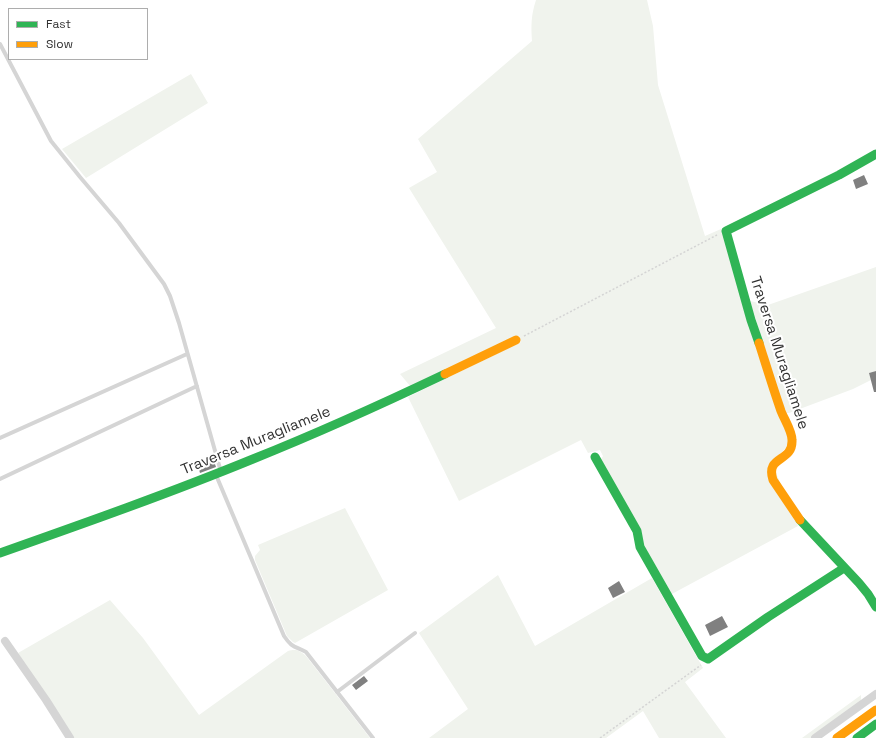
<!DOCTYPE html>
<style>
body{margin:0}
#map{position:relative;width:876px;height:738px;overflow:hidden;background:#fff;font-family:"Space Grotesk",sans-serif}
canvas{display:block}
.legend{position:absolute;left:8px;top:8px;width:140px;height:52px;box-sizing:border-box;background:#fff;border:1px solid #adadad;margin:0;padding:5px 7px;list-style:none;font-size:12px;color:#313131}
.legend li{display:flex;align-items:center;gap:8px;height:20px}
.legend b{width:20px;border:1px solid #adadad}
</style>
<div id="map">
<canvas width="876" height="738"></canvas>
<ul class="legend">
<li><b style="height:5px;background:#30b455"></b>Fast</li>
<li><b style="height:5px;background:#ff9f0a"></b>Slow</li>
</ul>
</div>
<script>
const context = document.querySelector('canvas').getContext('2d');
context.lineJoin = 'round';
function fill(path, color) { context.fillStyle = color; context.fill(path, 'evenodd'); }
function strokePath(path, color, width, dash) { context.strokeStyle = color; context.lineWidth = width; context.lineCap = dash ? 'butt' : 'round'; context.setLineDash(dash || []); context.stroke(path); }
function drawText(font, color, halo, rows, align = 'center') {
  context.font = font + ' "Space Grotesk",sans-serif'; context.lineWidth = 4; context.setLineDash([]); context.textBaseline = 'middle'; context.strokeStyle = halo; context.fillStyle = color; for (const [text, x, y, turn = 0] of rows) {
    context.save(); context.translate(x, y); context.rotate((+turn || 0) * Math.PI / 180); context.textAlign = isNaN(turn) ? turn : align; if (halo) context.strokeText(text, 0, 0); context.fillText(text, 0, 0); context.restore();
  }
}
fill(new Path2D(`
 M536,0H647L653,26L658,85L705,236L721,229L790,443L772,463L798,526L670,595L600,461L603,456L600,450L588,453L581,440L459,501L408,397L521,342L519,336L411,387L400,374L496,328L409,188L437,172L418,139L532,41C531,26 531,15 536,0Z
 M191,74L208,103L86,178L62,149Z
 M876,267V371L869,373L871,380L853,389L789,413H785L750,301L768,305Z
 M345,508L388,590L295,643L293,642L287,636L255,560V556L260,550L258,545Z
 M498,575L535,646L652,578L703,668L685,682L726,738H659L643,711L606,738H429L468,709L419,633Z
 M110,600L143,638L199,715L288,651C296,649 299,650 306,656L370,738H73L18,653Z
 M861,695V701L810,738H802Z`), '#f0f3ed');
fill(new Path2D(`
 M864,175L868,184L856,189L853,180Z
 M876,371V392H874L869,373Z
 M213,458L216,467L200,473L197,463Z
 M619,581L625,592L613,598L608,588Z
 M722,616L728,627L710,636L705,625Z
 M364,676L368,681L356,690L352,685Z`), '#808080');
strokePath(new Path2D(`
 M524,336L717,235
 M600,738L701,665`), '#d4d4d4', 1.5, [2, 2]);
strokePath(new Path2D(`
 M0,44L51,141L80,177L119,223L164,284L170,296L179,323L221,472
 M0,438L187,354
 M216,475L284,636C292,648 295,646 306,652L373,738
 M0,479L197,386
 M337,692L415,633`), '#d5d5d5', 4);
strokePath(new Path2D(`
 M5,641L46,700L70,738
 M815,738L876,694`), '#d5d5d5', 8);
strokePath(new Path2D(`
 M759,343L751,320L726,231L839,175L876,154
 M595,457L637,531L640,547L702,656L708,659L768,617L844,568
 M800,520L859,583L868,594L876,607
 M0,553C85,523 170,493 253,459C318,433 382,404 445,374
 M857,738L876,724`), '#30b455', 9);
strokePath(new Path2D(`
 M759,343C766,365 773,388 781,411C784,419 792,431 792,440C793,463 765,455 773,480L800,520
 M445,374L516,340
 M837,738L876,710`), '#ff9f0a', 9);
drawText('15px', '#313131', '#fff', [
 ["Traversa Muragliamele",779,353,72],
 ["Traversa Muragliamele",256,441,-22]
]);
</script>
